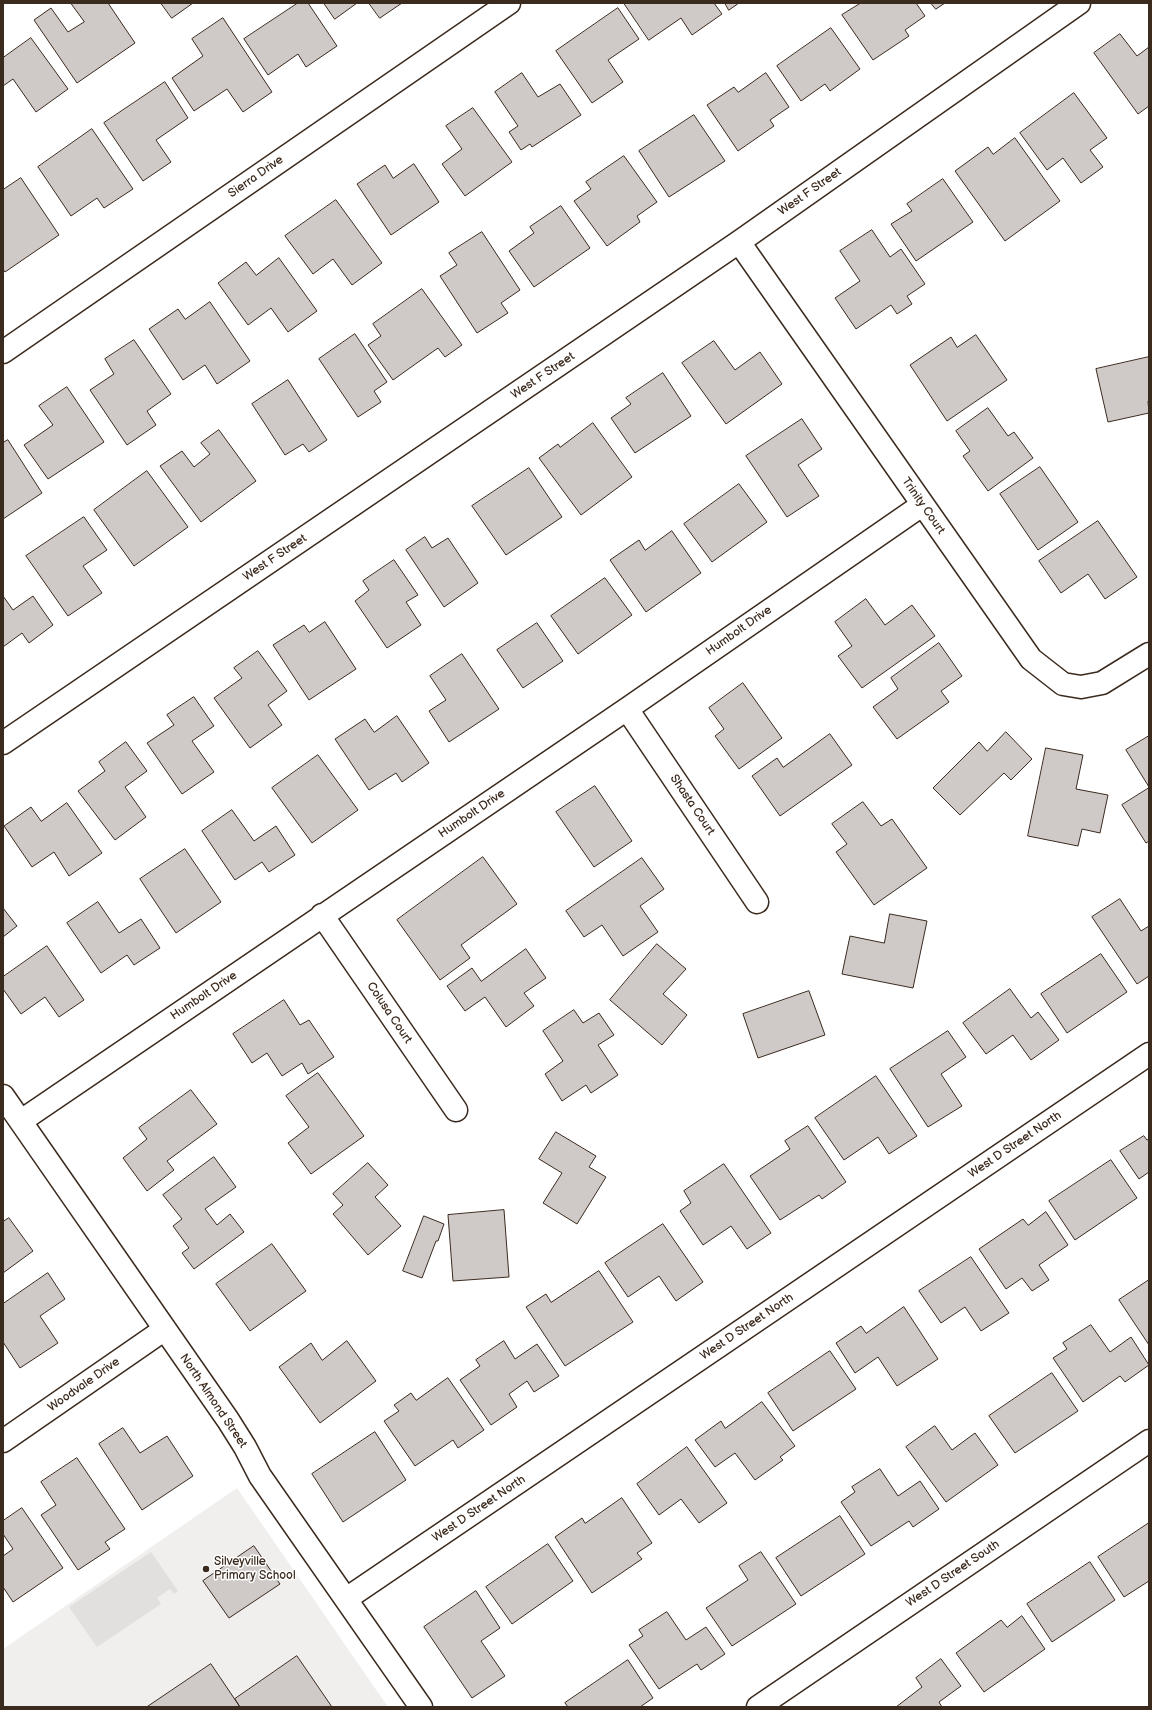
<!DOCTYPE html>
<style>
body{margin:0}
#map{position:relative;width:1152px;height:1710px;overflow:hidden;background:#fff;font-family:"Balsamiq Sans",sans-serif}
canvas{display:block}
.frame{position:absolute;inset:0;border:4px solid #3b2a1e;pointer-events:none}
</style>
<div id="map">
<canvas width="1152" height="1710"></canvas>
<div class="frame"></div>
</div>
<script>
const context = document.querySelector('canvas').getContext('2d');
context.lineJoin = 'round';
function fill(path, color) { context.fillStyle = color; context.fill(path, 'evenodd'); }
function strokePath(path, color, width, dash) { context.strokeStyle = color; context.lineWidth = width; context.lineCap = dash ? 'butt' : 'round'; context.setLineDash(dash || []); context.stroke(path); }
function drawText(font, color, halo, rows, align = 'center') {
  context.font = font + ' "Balsamiq Sans",sans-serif'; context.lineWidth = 3; context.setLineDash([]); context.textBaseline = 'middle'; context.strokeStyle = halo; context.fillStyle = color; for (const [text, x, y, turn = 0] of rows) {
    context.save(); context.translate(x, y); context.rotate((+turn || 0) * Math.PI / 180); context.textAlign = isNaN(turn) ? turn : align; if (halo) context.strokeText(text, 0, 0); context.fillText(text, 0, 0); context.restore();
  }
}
fill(new Path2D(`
 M237,1488L388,1707H3V1649Z`), '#f1efee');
fill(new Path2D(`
 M151,1552L178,1591L174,1594L170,1589L157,1598L161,1604L97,1647L69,1607Z`), '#e2e0de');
const building = new Path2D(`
 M71,3H108L135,43L77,83L34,20L51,8L68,32L84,22Z
 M161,3H193L172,18Z
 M298,3H308L337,46L306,67L298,54L268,75L244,39Z
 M324,3H357L335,19Z
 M369,3H402L380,18Z
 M624,3H714L722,14L692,35L681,18L649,40Z
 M725,3H739L729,10Z
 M861,3H916L925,16L905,30L909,36L873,60L842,15Z
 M931,3H945L936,9Z
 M618,8L639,39L608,60L623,82L592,103L556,51Z
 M223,18L272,92L243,112L227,89L194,111L172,78L203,56L192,39Z
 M831,28L860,69L830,91L825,84L801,101L777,66Z
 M1120,34L1137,56L1149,47V106L1138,114L1094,53Z
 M31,38L68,89L36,112L13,79L3,86V58Z
 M522,73L538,97L560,84L581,115L532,147L530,144L521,150L509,132L518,126L495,92Z
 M766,73L789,107L770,120L774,126L738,151L707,105L734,87L738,92Z
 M165,82L188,118L156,140L171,162L143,181L104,123Z
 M1074,93L1107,138L1090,150L1103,167L1081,183L1063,158L1047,170L1020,133Z
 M473,108L512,162L465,196L442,164L462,149L446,126Z
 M694,115L725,161L669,197L639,151Z
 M92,129L133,189L104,208L97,198L71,216L38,167Z
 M1015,138L1060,201L1005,241L955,171L988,147L993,154Z
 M624,156L657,202L637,216L640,222L607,246L574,201L591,189L586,182Z
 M414,164L439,202L391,235L357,184L385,165L393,178Z
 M21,178L59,235L5,272L3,269V190Z
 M943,179L973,222L916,261L891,224L912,211L907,204Z
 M336,200L382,263L352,285L333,259L313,274L285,236Z
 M561,206L590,248L534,287L509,251L534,233L530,227Z
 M872,230L890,257L901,249L925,284L907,296L912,304L897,314L891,305L856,329L835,298L860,281L840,251Z
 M482,232L520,290L501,303L508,313L477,333L440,276L457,265L449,253Z
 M279,258L317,311L288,332L271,308L248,325L218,283L246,262L256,275Z
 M422,289L462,345L445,357L438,348L393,380L368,345L381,336L373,324Z
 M210,302L250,361L217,384L205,365L183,380L149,329L178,309L185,319Z
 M355,334L387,382L374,391L381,402L358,417L319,359Z
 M976,335L1007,380L947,421L910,365L951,337L957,347Z
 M134,340L171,394L147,411L156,425L127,445L90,390L114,374L105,359Z
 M714,341L735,370L760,352L782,384L726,424L682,363Z
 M1149,357V400L1148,401L1149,413L1108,422L1096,369Z
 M663,373L691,416L635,453L611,418L631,404L626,398Z
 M288,380L327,440L309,452L303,444L285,455L252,404Z
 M67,387L104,442L48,479L24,445L53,425L39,406Z
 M988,408L1008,436L1014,432L1033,458L988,491L963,456L970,451L956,431Z
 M802,419L822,449L798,465L819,496L787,517L746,456Z
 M593,423L632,477L581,515L539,458L558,444L560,447Z
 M219,430L256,481L201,522L160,466L182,451L194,467L210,454L201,443Z
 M8,440L42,493L3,519V443Z
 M1040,467L1078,522L1038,550L1000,494Z
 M529,468L562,517L506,555L472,506Z
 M147,471L188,527L134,566L94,510Z
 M739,484L767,522L712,562L684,524Z
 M84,517L107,550L83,566L102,593L68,616L26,556Z
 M1098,521L1137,577L1105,599L1088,574L1061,593L1039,561Z
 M672,531L701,573L646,612L610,560L639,540L645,550Z
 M425,537L432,548L448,538L478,583L444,607L406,550Z
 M394,560L418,595L406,602L421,625L387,648L355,601L369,590L363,581Z
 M605,578L632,615L578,654L551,616Z
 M3,596L13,610L33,596L53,625L29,643L22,633L3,647Z
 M866,599L885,625L912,605L935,636L862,688L838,656L852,646L835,622Z
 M325,622L356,669L309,700L273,645L304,625L309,632Z
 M537,623L563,661L523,688L497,650Z
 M939,643L962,676L941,691L949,702L897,739L873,707L898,689L891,678Z
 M258,651L287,691L268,705L282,725L250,748L214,698L242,678L234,668Z
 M462,654L499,709L449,742L429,711L446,700L430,676Z
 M743,683L782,738L739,769L715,736L724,729L709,708Z
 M194,697L214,726L192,741L214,772L182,794L147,743L174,725L167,715Z
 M397,716L429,763L402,782L396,773L369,790L335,739L365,719L374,732Z
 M1006,732L1032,759L1011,780L1004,773L960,815L933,788L979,742L987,751Z
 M830,734L852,765L780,816L752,776L777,758L783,767Z
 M1149,736V787L1126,750Z
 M126,742L147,771L125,787L146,817L115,840L78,791L105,771L99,762Z
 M1046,748L1083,755L1076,789L1108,795L1100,833L1082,829L1078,846L1028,836Z
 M318,755L358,810L312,843L272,788Z
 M595,786L632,841L594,867L556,812Z
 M1149,788V841L1146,843L1122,805Z
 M863,802L881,826L892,819L927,868L874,905L836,852L847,844L832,824Z
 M67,803L102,853L69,876L54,852L32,867L4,826L31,807L41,821Z
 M232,810L254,841L276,826L295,855L269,872L262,862L235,880L202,831Z
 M185,849L221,902L176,933L140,879Z
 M483,857L517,904L461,945L470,958L440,980L397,920Z
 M642,858L664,889L640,906L658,932L623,956L602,925L584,937L566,911Z
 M1120,899L1141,931L1149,926V976L1137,984L1092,917Z
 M98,902L119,933L141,919L160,948L134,965L127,955L101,973L67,923Z
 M3,908L17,926L3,937Z
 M890,914L927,921L913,988L842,974L850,936L884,943Z
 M657,944L686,969L663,994L687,1015L662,1045L610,1000Z
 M47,946L84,1000L59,1017L45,997L21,1014L3,989V977Z
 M526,949L546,978L524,993L534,1006L506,1027L485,997L465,1011L447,986L472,968L481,981Z
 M1101,954L1127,992L1067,1033L1041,994Z
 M1010,989L1031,1018L1038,1012L1059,1040L1031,1060L1013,1035L986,1054L963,1023Z
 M809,991L825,1035L758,1058L743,1014Z
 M284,1000L300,1025L309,1020L334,1057L308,1074L302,1063L282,1076L267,1053L252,1063L233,1034Z
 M574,1010L583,1023L599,1013L614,1035L598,1045L618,1075L591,1093L586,1085L562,1101L545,1074L563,1061L543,1031Z
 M948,1031L966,1057L941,1074L962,1106L928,1127L890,1069Z
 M318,1073L364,1136L311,1174L288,1143L309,1127L286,1096Z
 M876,1076L917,1136L889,1154L878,1137L844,1160L815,1118Z
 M191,1090L217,1124L167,1161L174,1170L147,1191L123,1158L147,1139L139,1128Z
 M808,1126L846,1182L822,1199L819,1195L780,1220L750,1176L790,1149L785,1141Z
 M556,1132L596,1156L589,1167L606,1177L577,1224L543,1203L562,1173L539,1159Z
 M1144,1136L1147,1140L1149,1139V1172L1139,1179L1120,1151Z
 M214,1157L236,1187L205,1209L217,1225L230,1214L244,1232L194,1269L182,1253L189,1248L173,1226L182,1219L163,1195Z
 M1111,1160L1137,1198L1075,1240L1049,1201Z
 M368,1163L388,1185L375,1197L401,1226L368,1255L333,1214L343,1205L333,1194Z
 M724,1164L771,1233L747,1249L731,1226L703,1245L680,1211L691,1203L684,1191Z
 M504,1210L509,1277L453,1281L448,1215Z
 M1046,1212L1068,1245L1039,1265L1049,1280L1032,1291L1022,1278L1006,1289L979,1249L1023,1219L1028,1225Z
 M424,1216L444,1224L438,1241H436L422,1278L403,1271Z
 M9,1218L33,1251L3,1273V1222Z
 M663,1224L703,1282L676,1301L659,1276L628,1297L605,1263Z
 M272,1244L306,1291L250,1331L216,1284Z
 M971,1257L1009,1313L981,1331L965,1307L941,1323L919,1291Z
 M599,1271L633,1322L565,1366L526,1307L546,1294L551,1302Z
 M48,1273L65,1299L40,1316L58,1343L20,1368L3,1342V1304Z
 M1149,1280V1345L1119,1300Z
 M904,1307L938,1359L897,1386L878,1357L855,1373L836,1343L861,1326L866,1333Z
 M1091,1325L1110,1352L1131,1337L1149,1365L1125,1382L1120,1376L1083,1402L1053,1358L1067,1349L1063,1343Z
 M347,1341L376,1381L320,1423L279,1367L311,1343L322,1360Z
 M504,1341L515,1359L537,1344L559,1376L534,1392L527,1381L509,1394L517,1407L491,1425L460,1380L480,1366L476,1360Z
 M830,1351L856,1389L793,1431L768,1393Z
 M1052,1373L1078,1411L1015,1453L989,1416Z
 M448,1378L484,1430L458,1448L453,1440L415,1466L384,1421L399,1411L394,1405L411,1393L416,1400Z
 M762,1402L795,1446L780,1457L783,1460L755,1480L735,1453L715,1467L695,1440L721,1421L725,1428Z
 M935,1426L952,1450L975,1433L998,1465L946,1502L906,1447Z
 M123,1428L140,1453L167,1436L193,1476L142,1510L99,1444Z
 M375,1432L406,1480L343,1522L312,1474Z
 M687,1447L727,1503L699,1523L681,1499L659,1515L637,1484Z
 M77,1458L125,1529L105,1542L110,1549L78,1570L41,1515L56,1505L41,1482Z
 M880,1469L898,1496L920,1481L939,1509L913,1527L909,1521L871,1546L841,1502L855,1492L852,1487Z
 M622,1498L652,1543L637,1553L642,1559L592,1593L555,1537L582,1518L585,1523Z
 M22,1508L63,1568L13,1602L3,1587V1556L13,1549L3,1534V1521Z
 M840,1516L865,1554L801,1596L776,1558Z
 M1149,1523V1581L1124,1597L1098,1557Z
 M548,1544L573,1581L512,1624L486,1587Z
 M254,1546L280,1584L229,1618L203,1581Z
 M761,1552L796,1604L732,1646L706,1608L748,1580L739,1566Z
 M1090,1562L1115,1600L1052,1642L1027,1604Z
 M476,1591L500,1628L481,1641L505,1676L472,1698L424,1627Z
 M667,1612L686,1640L706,1627L725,1654L701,1670L697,1664L659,1689L629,1645L643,1636L639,1630Z
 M1022,1616L1045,1649L984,1692L956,1653L1001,1620L1007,1627Z
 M297,1656L332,1707H240L235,1699Z
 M941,1659L961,1686L939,1702L942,1707H896L922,1687L916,1678Z
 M628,1660L653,1698L640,1707H568L565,1703Z
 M211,1664L240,1707H147Z`);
fill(building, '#cfcac7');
strokePath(building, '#3b2a1e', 1);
const minor = new Path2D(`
 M739,242L1031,659L1063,684L1081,687L1102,683L1149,654
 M3,352L509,3
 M627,709L757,902
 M3,743L739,242L1079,3
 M322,915L456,1110
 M3,1096L228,1420L245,1447L260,1476L421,1707
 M21,1121L627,709L922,505
 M3,1441L165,1329
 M346,1599L1149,1054
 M758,1707L1149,1441`);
strokePath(minor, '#3b2a1e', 25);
strokePath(minor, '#fff', 22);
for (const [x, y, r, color] of [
 [206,1569,4,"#3b2a1e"]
]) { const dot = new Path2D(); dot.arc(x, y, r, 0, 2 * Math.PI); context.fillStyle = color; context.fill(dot); strokePath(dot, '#fff', 1.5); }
drawText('12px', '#3b2a1e', '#fff', [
 ["Sierra Drive",256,177,-35],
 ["West F Street",810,192,-35],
 ["West F Street",543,376,-34],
 ["Trinity Court",923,506,55],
 ["West F Street",275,558,-34],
 ["Humbolt Drive",739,631,-35],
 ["Shasta Court",692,805,56],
 ["Humbolt Drive",472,814,-34],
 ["Humbolt Drive",204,996,-34],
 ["Colusa Court",389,1013,56],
 ["West D Street North",1015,1145,-34],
 ["West D Street North",747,1327,-34],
 ["Woodvale Drive",84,1385,-35],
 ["North Almond Street",213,1401,56],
 ["West D Street North",479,1509,-34],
 ["West D Street South",953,1574,-34]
]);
drawText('12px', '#3b2a1e', '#fff', [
 ["Silveyville",214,1562],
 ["Primary School",214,1576]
], 'left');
</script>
